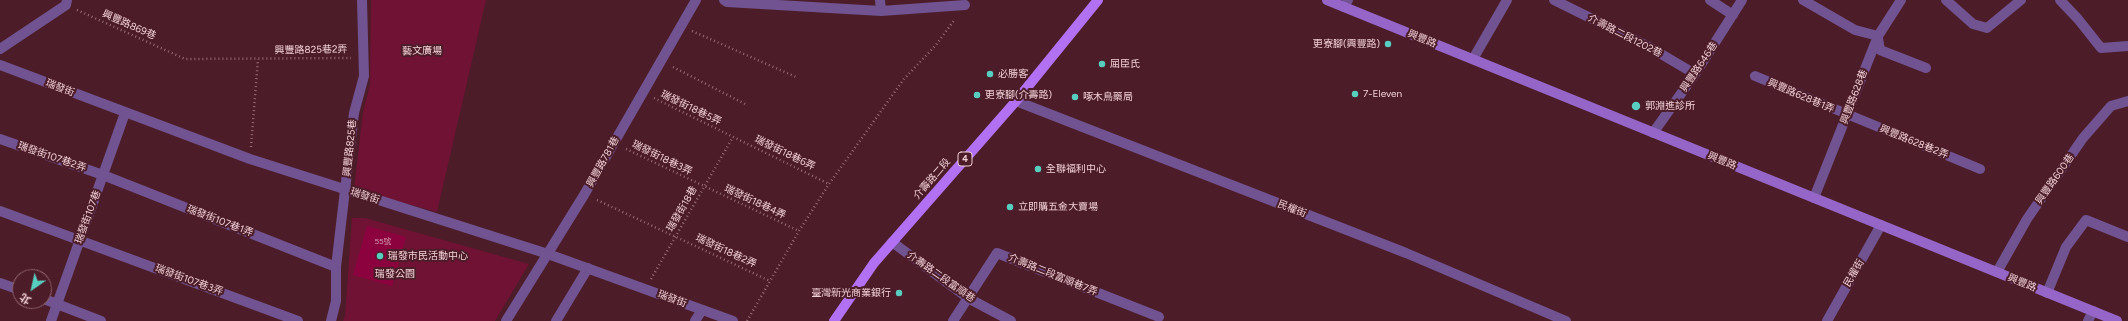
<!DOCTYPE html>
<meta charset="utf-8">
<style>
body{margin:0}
#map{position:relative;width:2128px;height:321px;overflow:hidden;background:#4c1c29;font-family:Figtree,"Noto Sans TC",sans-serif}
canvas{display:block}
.north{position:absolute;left:12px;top:269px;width:40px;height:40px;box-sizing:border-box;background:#4c1c29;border:1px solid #8e646e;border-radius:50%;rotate:214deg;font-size:11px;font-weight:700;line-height:16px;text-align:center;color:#f1d0d6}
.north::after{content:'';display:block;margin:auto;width:14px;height:18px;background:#58cec0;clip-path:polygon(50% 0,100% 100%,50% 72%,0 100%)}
</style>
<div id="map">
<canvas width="2128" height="321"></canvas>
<div class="north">北</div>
</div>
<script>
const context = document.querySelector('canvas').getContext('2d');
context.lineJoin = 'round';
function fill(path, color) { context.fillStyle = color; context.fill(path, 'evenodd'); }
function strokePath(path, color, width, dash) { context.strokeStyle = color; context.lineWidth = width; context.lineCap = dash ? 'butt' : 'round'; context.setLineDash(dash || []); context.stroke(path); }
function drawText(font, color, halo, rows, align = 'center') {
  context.font = font + ' Figtree,"Noto Sans TC",sans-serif'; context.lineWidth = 4; context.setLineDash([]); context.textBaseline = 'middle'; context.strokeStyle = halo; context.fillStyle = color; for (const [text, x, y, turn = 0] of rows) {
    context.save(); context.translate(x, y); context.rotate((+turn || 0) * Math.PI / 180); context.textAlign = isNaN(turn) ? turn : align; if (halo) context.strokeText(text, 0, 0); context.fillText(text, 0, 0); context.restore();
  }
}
fill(new Path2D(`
 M371,0H486L437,212L354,189L363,112L370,85Z
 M352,218H365L529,264L495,321H343L345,316Z`), '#6f1234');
fill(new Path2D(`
 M367,226L406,237L392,286L353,275Z`), '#8b023e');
strokePath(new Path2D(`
 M77,10L185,59L351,58
 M692,31L796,77
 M673,67L747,105
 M654,98L829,184
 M251,147L258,59
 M626,149L799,231
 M597,200L770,281
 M651,279L733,137
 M747,321L799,231L829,184L904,79L936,45L955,19`), '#956c76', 2.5, [1, 3]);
strokePath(new Path2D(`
 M724,0L727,2L881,11L965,5
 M880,0L881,11
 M1554,0L1651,48L1695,74
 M1710,0L1733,15
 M1803,0L1855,30L1878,36
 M1946,0L1973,24L1987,28L2021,0
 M2060,0L2078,19L2101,48L2128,46
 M1344,7L1348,0
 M1878,38L1880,50L1926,68
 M0,49L66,5L67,0
 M1473,59L1507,0
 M1755,76L1980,169
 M1653,133L1695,74L1742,0
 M0,139L103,175L336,267
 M1814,198L1878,36L1901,0
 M0,211L298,321
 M892,242L968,298L1011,321
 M1997,272L2027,219L2083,138L2111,106L2128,101
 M0,283L20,290
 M2047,293L2066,247L2086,220L2128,237
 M44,299L101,321
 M51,321L125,113
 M331,321L336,301V267L354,113L364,76L362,0
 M506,321L584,195L696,0
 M556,321L588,268
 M695,321L702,310
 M953,321L997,253L1159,317`), '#705390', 10);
strokePath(new Path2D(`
 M0,65L250,159L548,254L733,321
 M1016,101L1406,253L1566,321
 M1827,321L1881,225
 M2088,321L2093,311`), '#705390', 10);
strokePath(new Path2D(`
 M1327,0L2117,321`), '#9565c7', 10);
strokePath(new Path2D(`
 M834,321L874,263L1016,101L1098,0`), '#b271f2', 10);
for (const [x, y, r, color] of [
 [1388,44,4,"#58cec0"],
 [1102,64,4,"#58cec0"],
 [990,74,4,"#58cec0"],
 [1355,94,4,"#58cec0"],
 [977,95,4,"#58cec0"],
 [1075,97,4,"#58cec0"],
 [1636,106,5,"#58cec0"],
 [1038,169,4,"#58cec0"],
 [1010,207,4,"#58cec0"],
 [380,256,4,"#58cec0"],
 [899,293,4,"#58cec0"]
]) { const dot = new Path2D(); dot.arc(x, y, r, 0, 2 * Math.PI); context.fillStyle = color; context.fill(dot); strokePath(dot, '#4c1c29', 1.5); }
drawText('8px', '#d89cb0', null, [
 ["55號",383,242]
]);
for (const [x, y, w] of [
 [965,159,14]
]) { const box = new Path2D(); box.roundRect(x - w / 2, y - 7, w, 14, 3); context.fillStyle = '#4c1c29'; context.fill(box); strokePath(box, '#f1d0d6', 1); }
drawText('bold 9px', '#f1d0d6', null, [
 ["4",965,159]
]);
drawText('10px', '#f1d0d6', '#4c1c29', [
 ["興豐路869巷",129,25,24],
 ["介壽路二段1202巷",1625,36,27],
 ["興豐路",1422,39,22],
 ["興豐路825巷2弄",311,50,-1],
 ["興豐路646巷",1699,67,-56],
 ["瑞發街",60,88,21],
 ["興豐路628巷1弄",1801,96,23],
 ["興豐路628巷",1854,97,-69],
 ["瑞發街18巷5弄",691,108,26],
 ["興豐路628巷2弄",1914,142,22],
 ["興豐路825巷",350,148,-84],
 ["瑞發街18巷6弄",785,153,26],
 ["瑞發街107巷2弄",52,157,19],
 ["瑞發街18巷3弄",662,158,26],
 ["興豐路",1722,161,22],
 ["興豐路781巷",603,162,-61],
 ["介壽路二段",932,179,-49],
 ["興豐路600巷",2055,179,-55],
 ["瑞發街",365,196,18],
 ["瑞發街18巷4弄",755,202,25],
 ["瑞發街18巷",682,209,-60],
 ["民權街",1292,209,21],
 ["瑞發街107巷",88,217,-70],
 ["瑞發街107巷1弄",220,221,21],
 ["瑞發街18巷2弄",726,251,25],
 ["民權街",1854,273,-60],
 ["介壽路二段富順巷7弄",1053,275,22],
 ["介壽路二段富順巷",941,277,35],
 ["瑞發街107巷3弄",189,280,20],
 ["興豐路",2022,283,22],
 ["瑞發街",672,299,20]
]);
drawText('10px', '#f1d0d6', '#4c1c29', [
 ["更寮腳(興豐路)",1380,44,"right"],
 ["屈臣氏",1110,64],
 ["必勝客",998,74],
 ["7-Eleven",1363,94],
 ["更寮腳(介壽路)",985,95],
 ["啄木鳥藥局",1083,97],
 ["郭淵進診所",1645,106],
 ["全聯福利中心",1046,169],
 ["立即購五金大賣場",1018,207],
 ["瑞發市民活動中心",388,256],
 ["臺灣新光商業銀行",891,293,"right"]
], 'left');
drawText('10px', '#f5d3d9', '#4c1c29', [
 ["藝文廣場",422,51],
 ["瑞發公園",395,274]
]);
</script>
